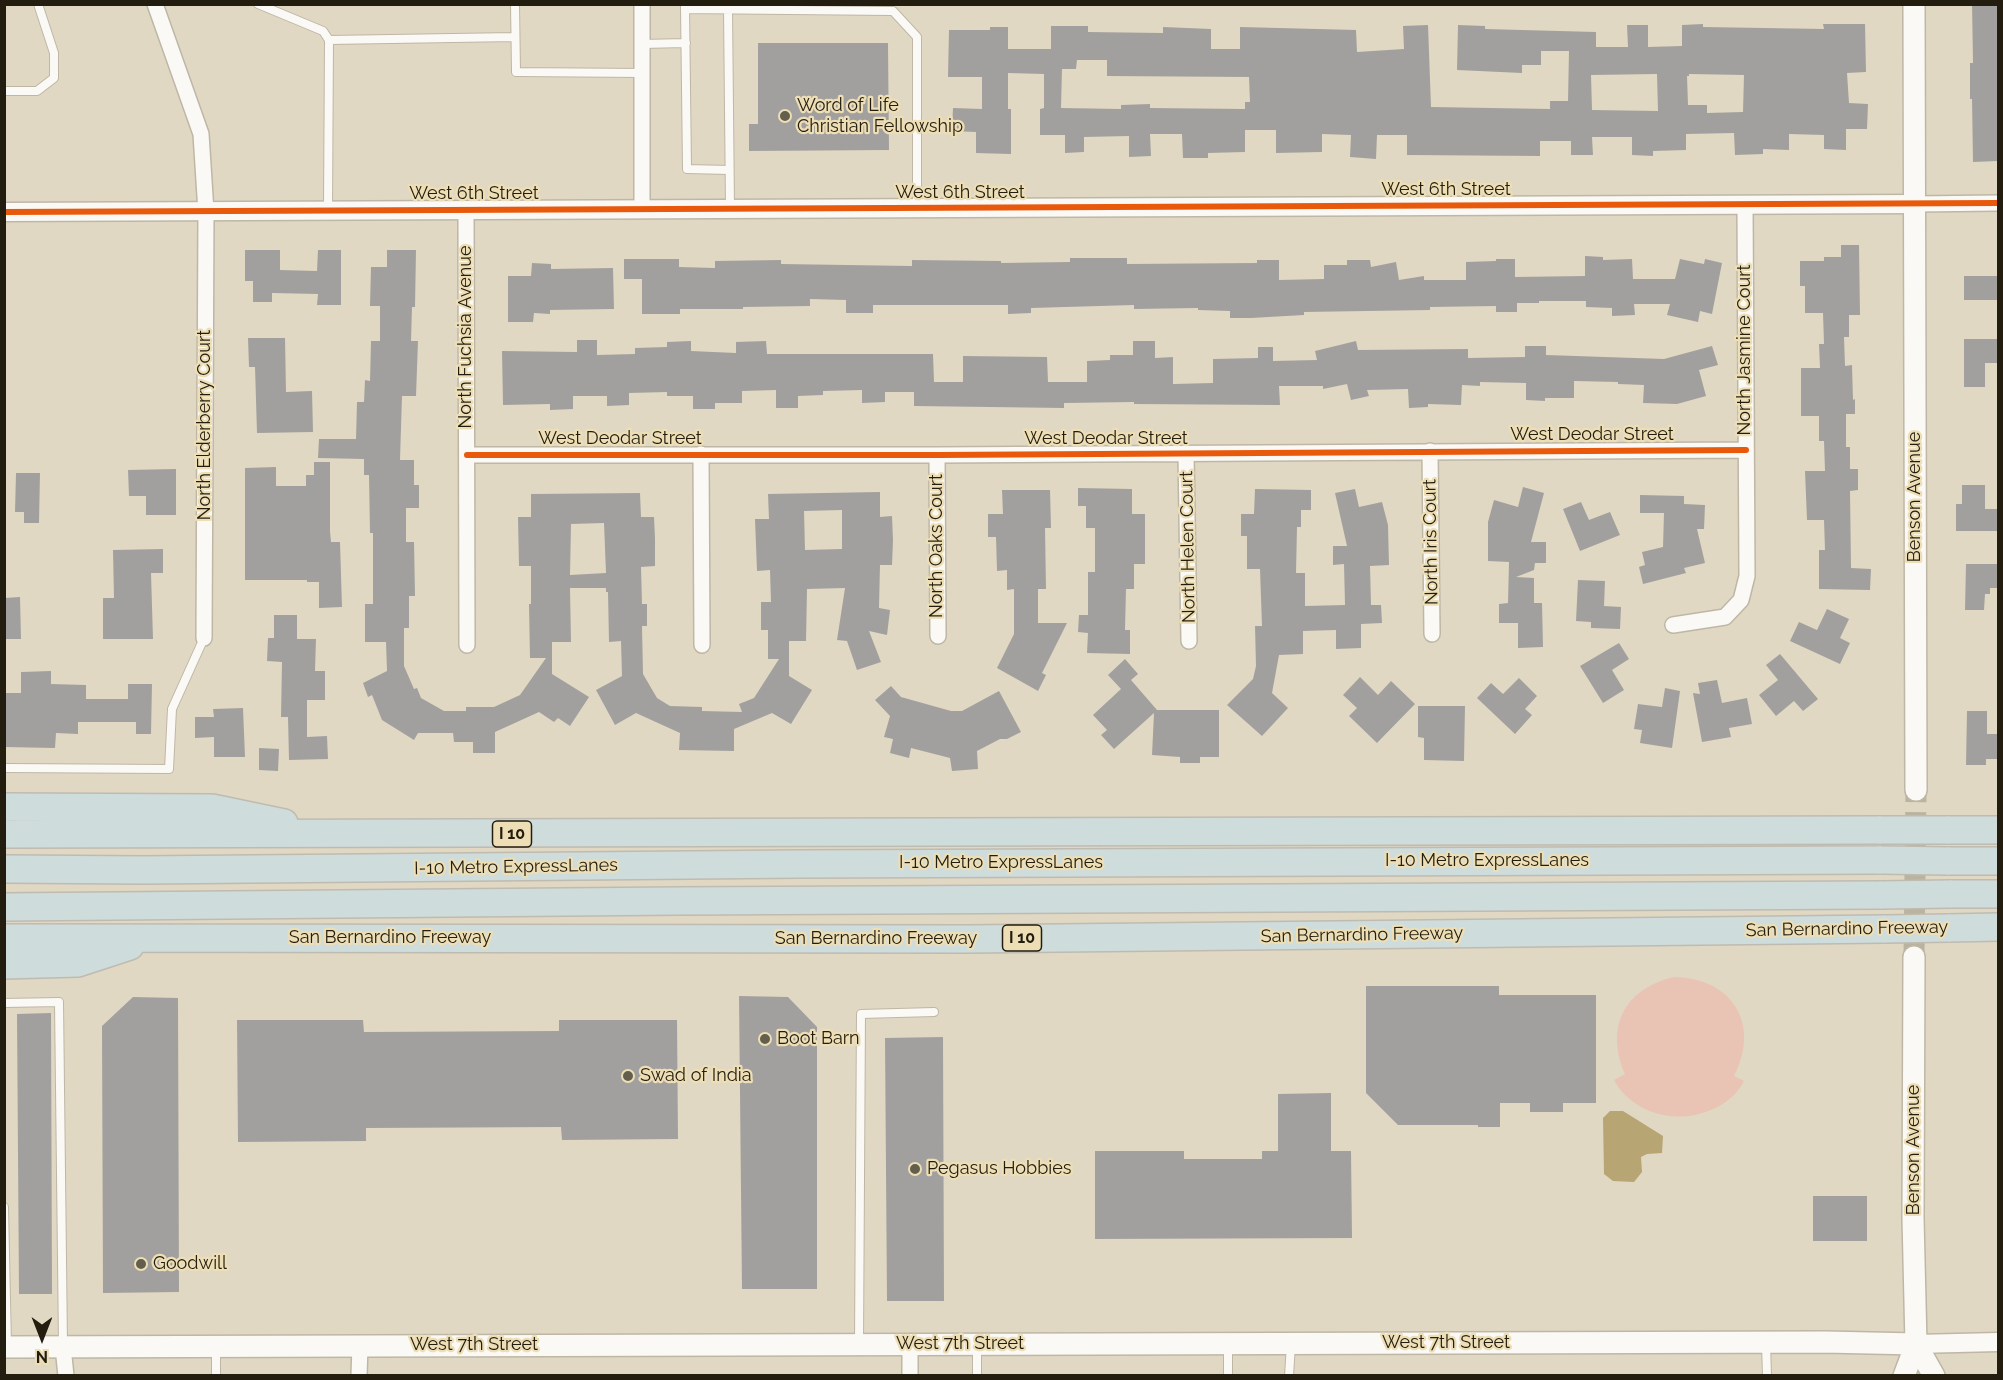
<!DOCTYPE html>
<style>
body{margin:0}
#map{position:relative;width:2003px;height:1380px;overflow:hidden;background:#e0d8c3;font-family:Raleway,sans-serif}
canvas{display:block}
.frame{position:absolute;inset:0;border:6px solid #221d0e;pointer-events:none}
.north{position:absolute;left:12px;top:1308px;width:60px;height:60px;-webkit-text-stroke:4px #eddeb6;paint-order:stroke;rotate:180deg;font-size:16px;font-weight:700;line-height:24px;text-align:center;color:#221d0e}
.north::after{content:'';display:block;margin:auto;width:21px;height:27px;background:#221d0e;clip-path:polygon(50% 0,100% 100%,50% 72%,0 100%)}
</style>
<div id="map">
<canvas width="2003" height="1380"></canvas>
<div class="frame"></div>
<div class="north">N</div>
</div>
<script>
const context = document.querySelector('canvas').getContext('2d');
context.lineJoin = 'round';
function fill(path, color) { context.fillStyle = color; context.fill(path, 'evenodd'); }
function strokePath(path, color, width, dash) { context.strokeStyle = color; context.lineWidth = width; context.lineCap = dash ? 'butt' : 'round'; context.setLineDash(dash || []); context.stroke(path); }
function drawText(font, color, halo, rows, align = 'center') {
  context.font = font + ' Raleway,sans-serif'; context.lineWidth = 4.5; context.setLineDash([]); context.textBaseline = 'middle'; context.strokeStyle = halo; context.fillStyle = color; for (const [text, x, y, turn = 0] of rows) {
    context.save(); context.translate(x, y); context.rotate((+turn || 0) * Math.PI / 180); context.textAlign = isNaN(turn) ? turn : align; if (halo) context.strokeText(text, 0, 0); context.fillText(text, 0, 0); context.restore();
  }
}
fill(new Path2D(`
 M1674,977C1732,978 1761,1024 1734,1076L1744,1081C1741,1086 1737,1092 1733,1096C1703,1123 1655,1124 1625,1095C1621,1091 1617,1085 1614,1080L1625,1074C1605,1027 1624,989 1674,977Z`), '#e9c3b3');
fill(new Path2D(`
 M1610,1111H1623L1663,1136L1662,1153L1647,1154L1641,1157L1642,1172L1634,1182L1613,1181L1604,1174L1603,1118Z`), '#b7a574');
fill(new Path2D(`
 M1972,4H1998V161L1973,162L1972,99H1970V63H1973Z
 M1703,24V27L1824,29L1823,24H1865L1866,72L1847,73L1849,103L1868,104L1867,129H1846V150L1824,149V135L1789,134V150L1763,149V154L1735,155L1734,133L1686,134V150L1653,151V156L1632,155V137H1592L1593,155H1571V141H1540V156L1407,155V135H1377L1376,159L1350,157L1351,135L1322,134V152L1276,153V130H1245V152L1208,153V158H1183L1182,134H1150L1151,156L1129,157V136L1084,137V152L1065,153V135H1040V109L1044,108V74L1008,73V109H1011V154L976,153V132L952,131L953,108L982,109V77H948L949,30H990V27H1008V49H1051V26H1088V32L1163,33V27L1211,29V49H1240V27L1356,30L1357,52L1404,49L1403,26L1428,25L1431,107L1550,109V101H1568L1569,51H1541V65H1522V73L1457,70L1458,25L1485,26V29L1596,32V47H1628L1627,25H1648V47L1682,46V25ZM1077,60H1107V76L1249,77L1250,102H1245V109L1150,108V104L1121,105V109L1061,108L1062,69H1076ZM1657,74L1658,111L1592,110L1591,75ZM1689,74L1744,75L1743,112L1707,113V105H1688L1687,76H1689Z
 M758,43H888L889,150L749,151V124H758Z
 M1841,245H1859L1860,315H1849V337H1844L1845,366L1852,365L1853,400L1855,399V414H1846V447H1850V469H1858V490L1850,491L1851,568L1871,569L1870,590L1819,589V550H1825L1824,520H1807L1805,471H1825L1824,441H1819V416H1801V368H1820L1819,344H1824L1823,313H1805V286H1800V261H1824V257H1841Z
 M245,250H280V270L317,271L318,250H341V305H317L318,294L272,293V302H253V281H245Z
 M387,250H416L415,307H412L411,341H418L416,396H402L400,460H414V485H419V508H406V542H414L415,596H409V628H404V666L414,689L417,688L421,698L444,711H466V707H494L520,695L546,658H530L529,604H531V566H519L518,517H531V494L640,493L641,517H654L655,539V566L641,567L642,604H647V626H642L643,674L657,698L670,706L702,707V711L742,712L739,704L754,698L779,659H768V630H761V602H771L770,570L757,571L755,519H769L768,494L880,492V517L892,516L893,540L892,565H880L879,608L890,610L887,635L869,631L881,662L857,670L847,641L837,640L845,588L807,589L806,641H789V676L812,690L791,724L772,713L734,729V751L679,750L680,733L636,713L615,725L596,690L622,676L621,641L609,642L608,592H606V588H570L571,642H552V674L589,697L570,726L558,718L554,722L539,712L495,732V753H473V742H454L453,733H418L414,740L382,720L372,695L368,697L363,683L387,671L386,642H365V604H373V533H370L369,475H364V459L318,458L319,439H356L357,402H364L365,380L370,381L371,341H380V306H370L371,267H387ZM842,510V549L805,550L804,511ZM604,523L606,573L570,575L571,524Z
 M1585,256L1603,257V260L1632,259L1633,279H1675L1680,259L1704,264L1705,259L1722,263L1712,314L1700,311L1698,322L1667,315L1670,304H1634L1635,315L1612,316V308L1586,307V301H1539V303H1517V312H1496V306L1430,307V310L1304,312V315L1251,318H1230V311L1198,310V308L1134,309V305L1031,308V313L1008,314V305H873V313H846V300L810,299V306L743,307V309H680V314H642V279H624V259H679V267L715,268V261L781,260V264L912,266V260L1001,261V263L1070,262V258H1127V264L1257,263V260H1279V280L1324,279V265H1347V260H1370L1371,267L1396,262L1399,280L1424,276V280H1466V262L1496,261V259H1515V277L1585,276Z
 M532,263L551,264V269L613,268L614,309L550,310V314L534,313L533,322H508V276H531Z
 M1964,276H1998V300H1964Z
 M248,338H285L286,392L312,391L313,432L257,433L255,367H249Z
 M1964,339H1998V363H1985V387H1964Z
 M577,340H597V355L635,354V348L667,347V342L691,341V351L736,353V342L766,341L767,354H933L934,382H963V356L1047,357L1048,382H1087V361L1110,360V355H1133V341H1155V358L1173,357V384L1213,383V359L1258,358V347H1273V361L1317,360L1315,351L1356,341L1358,350L1468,349V358L1525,357V346H1546V355L1664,359L1712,346L1718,365L1699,370L1706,396L1677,404L1643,403L1644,385L1618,384V382L1574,381V398H1545V401L1526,400V383L1480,382V386L1462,385L1461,405L1428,404V407L1409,408L1408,389L1367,390L1369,396L1351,400L1347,384L1323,389V386H1279L1280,405L1134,404V402L1064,403V408L914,406V392H885V402L862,403V390L823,391V395L798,396V408H776V390L742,391V403H715V409H693V396H667V392L629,393V405L607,406V396H573V409L550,410V404L503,405L502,351L577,352Z
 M314,462H330V531L331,542H340L342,607L319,608V582H307V580H245V468L276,467V486H306V475H314Z
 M176,469V515H146V496H129L128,470Z
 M16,473H40L39,523H24V512H15Z
 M1962,485H1985V509H1998V531H1956V504H1962Z
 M1523,487L1544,493L1531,542H1546V563H1535L1534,570L1516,577L1534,578V603H1542L1543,647L1518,648V623H1499V604L1508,603L1509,562L1488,561V522L1494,500L1518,507Z
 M1078,488L1132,489V514H1145V564H1134V589H1126L1125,630H1130V654L1087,653L1088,633L1078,632L1079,615H1088V572H1095V528H1086V506H1078Z
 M1255,489L1311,490V510H1301V527H1297L1296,573H1305V606L1345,605L1344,564L1333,565V546H1347L1335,493L1355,489L1359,507L1382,502L1388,525L1389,565L1370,566L1371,605H1381L1382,623L1361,624V648L1336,649V630L1303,631V654L1279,655L1272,693L1288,708L1262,736L1227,705L1253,679L1256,666L1255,626H1262L1260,569H1247V536H1241V514H1254Z
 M1002,490H1050L1051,528H1045L1046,589H1038V623H1067L1042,673L1046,675L1038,691L997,668L1014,634V589L1007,590V570L997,571L996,537H988V514H1003Z
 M1640,495L1684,496V504L1705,505L1704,529H1697L1705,563L1684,568L1686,573L1643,584L1639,567L1645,565L1642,552L1663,547L1664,513H1640Z
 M1581,502L1589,520L1610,512L1620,535L1580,551L1563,509Z
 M163,549V573H151L153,639H103V598H114L113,550Z
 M1966,564H1998V588H1990V594H1985L1984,610H1965Z
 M1578,580L1605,581L1604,606L1621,607L1620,629L1591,628V622L1576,621Z
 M20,597L21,639H4V598Z
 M1827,609L1849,619L1840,638L1850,643L1840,664L1790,641L1799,622L1817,630Z
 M274,615H297V639H316L315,671H325V700H307V737L327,736L328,759L289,760L288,717H281L282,662L267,661L268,638H274Z
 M1619,643L1629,659L1612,670L1624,690L1603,703L1580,666Z
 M1780,654L1818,699L1803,711L1794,701L1776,716L1759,695L1778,680L1766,665Z
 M1125,659L1138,674L1131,680L1157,710H1219V757H1200V763H1180V757L1152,755L1154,713L1114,749L1101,735L1107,730L1093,715L1121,689L1108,675Z
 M51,671V684L86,685V699H128V684H152L151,734H136V722H78V734L56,733L55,748L4,747V693H21V672Z
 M1360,677L1378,695L1391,681L1415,704L1377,743L1349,716L1357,708L1343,695Z
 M1519,678L1537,696L1525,709L1532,715L1515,734L1477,698L1491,683L1503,694Z
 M1717,680L1722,703L1747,698L1752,724L1729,728L1731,737L1702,742L1693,693L1700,694L1698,683Z
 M891,686L901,697L951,711H962L999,691L1021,732L1007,739H1000L977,751L978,769L952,771L950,758L911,748L909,758L890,753L893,739L884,737L890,716L875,700Z
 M1665,688L1680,691L1672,748L1640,743L1642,730L1634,729L1638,704L1662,707Z
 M1418,706H1465L1464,761L1424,760V738L1418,737Z
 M243,708L245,757H214V737L195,738V717H214L213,709Z
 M1967,711H1987V734H1998V759H1986V765H1966Z
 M259,748L279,749L278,771L259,770Z
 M1366,986H1499V995H1596V1103H1563V1112H1530V1103H1500V1127H1478V1125H1398L1366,1093Z
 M739,996L788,997L817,1027V1289H742Z
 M133,997L178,998L179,1292L103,1293L102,1026Z
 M51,1013L52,1294H19L17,1014Z
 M237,1020H363L364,1032L559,1031V1020H677L678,1139L562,1140L561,1127L366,1128V1141L238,1142Z
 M943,1037L944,1301H887L885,1038Z
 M1331,1093V1151H1351L1352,1238L1095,1239V1151H1184V1159H1262V1151H1278V1094Z
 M1813,1196H1867V1241H1813Z`), '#a2a09e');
strokePath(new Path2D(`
 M1914,957L1916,790`), '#bab39f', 21, [21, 10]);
const service = new Path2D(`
 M258,4L323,31L329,40L328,209
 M515,4L516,72L642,73
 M685,6L687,169L729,170
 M685,9L893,11L917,37V207
 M728,9L730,208
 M329,40L515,37
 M642,44L686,43
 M4,91H37L54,78V53L38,4
 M4,768L169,769L172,709L204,638
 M4,1003L59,1002L63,1345
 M4,1207L7,1346
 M859,1342L861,1014L934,1012
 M1766,1344L1767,1376
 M977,1345V1376
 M216,1347V1376
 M1228,1376V1345
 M1289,1376L1291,1344`);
const minor = new Path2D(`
 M155,4L201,134L206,212L204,638
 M642,4V208
 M1915,204L1998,203
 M466,209L467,645
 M1430,451L1432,634
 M701,454L702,645
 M1186,454L1189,641
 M467,455H937L1746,450
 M937,455L938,636
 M1673,625L1725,617L1741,600L1747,576L1745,204
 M910,1344V1376
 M63,1347L66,1376
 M359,1376L360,1345`);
const tertiary = new Path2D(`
 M4,212L1915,204
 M1916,1344L1998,1342`);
const secondary = new Path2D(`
 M1914,4L1916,790
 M1916,1344L1934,1376
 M4,1347L1825,1342L1916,1344
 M1904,1376L1916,1344L1913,1218L1914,957`);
const motorway = new Path2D(`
 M4,807L212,808L284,823
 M1947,830H1998
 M4,834L1881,830
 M1947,861H1998
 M4,869L144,870L799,864L1881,860
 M1950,894H1998
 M4,907L678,901L1882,895
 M1948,928L1998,927
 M4,938L969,939L1886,929
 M4,965L78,963L130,946`);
strokePath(service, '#beb7a6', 10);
strokePath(minor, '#beb7a6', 18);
strokePath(tertiary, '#beb7a6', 21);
strokePath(secondary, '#beb7a6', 24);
strokePath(motorway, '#bfbbb1', 30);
strokePath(service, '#faf9f6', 8);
strokePath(minor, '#faf9f6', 15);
strokePath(tertiary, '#faf9f6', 18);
strokePath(secondary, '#faf9f6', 21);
strokePath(motorway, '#cfdcdc', 27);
const motorwayBridge = new Path2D(`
 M1881,830H1947
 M1881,860L1947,861
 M1882,895L1950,894
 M1886,929L1948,928`);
strokePath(motorwayBridge, '#bfbbb1', 30, []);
strokePath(motorwayBridge, '#cfdcdc', 27);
strokePath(new Path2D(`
 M4,212L1998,203
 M467,455H937L1746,450`), '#e8590c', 6);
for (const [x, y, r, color] of [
 [785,116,6,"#645e4d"],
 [765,1039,6,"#645e4d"],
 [628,1076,6,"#645e4d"],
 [915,1169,6,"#645e4d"],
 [141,1264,6,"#645e4d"]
]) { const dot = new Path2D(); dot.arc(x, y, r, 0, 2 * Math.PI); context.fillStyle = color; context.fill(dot); strokePath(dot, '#eddeb6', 2); }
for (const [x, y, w] of [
 [512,834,39],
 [1022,938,39]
]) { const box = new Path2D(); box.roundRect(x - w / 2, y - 13, w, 26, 4.5); context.fillStyle = '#eddeb6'; context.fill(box); strokePath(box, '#221d0e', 1.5); }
drawText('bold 16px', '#221d0e', null, [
 ["I 10",512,834],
 ["I 10",1022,938]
]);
drawText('18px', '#221d0e', '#eddeb6', [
 ["Word of Life",797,106],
 ["Christian Fellowship",797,127],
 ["Boot Barn",777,1039],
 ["Swad of India",640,1076],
 ["Pegasus Hobbies",927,1169],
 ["Goodwill",153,1264]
], 'left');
drawText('18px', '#221d0e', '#eddeb6', [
 ["West 6th Street",1446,190],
 ["West 6th Street",960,193],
 ["West 6th Street",474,194],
 ["North Fuchsia Avenue",466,337,-90],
 ["North Jasmine Court",1745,350,-90],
 ["North Elderberry Court",205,425,-90],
 ["West Deodar Street",1592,435],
 ["West Deodar Street",620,439],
 ["West Deodar Street",1106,439],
 ["Benson Avenue",1915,497,-90],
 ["North Iris Court",1431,542,-91],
 ["North Oaks Court",937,546,-90],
 ["North Helen Court",1188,547,-91],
 ["I-10 Metro ExpressLanes",1487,861],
 ["I-10 Metro ExpressLanes",1001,863],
 ["I-10 Metro ExpressLanes",516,867,-1],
 ["San Bernardino Freeway",1847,929,-1],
 ["San Bernardino Freeway",1362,935,-1],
 ["San Bernardino Freeway",390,938],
 ["San Bernardino Freeway",876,939],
 ["Benson Avenue",1914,1150,-90],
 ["West 7th Street",1446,1343],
 ["West 7th Street",960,1344],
 ["West 7th Street",474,1345]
]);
</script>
